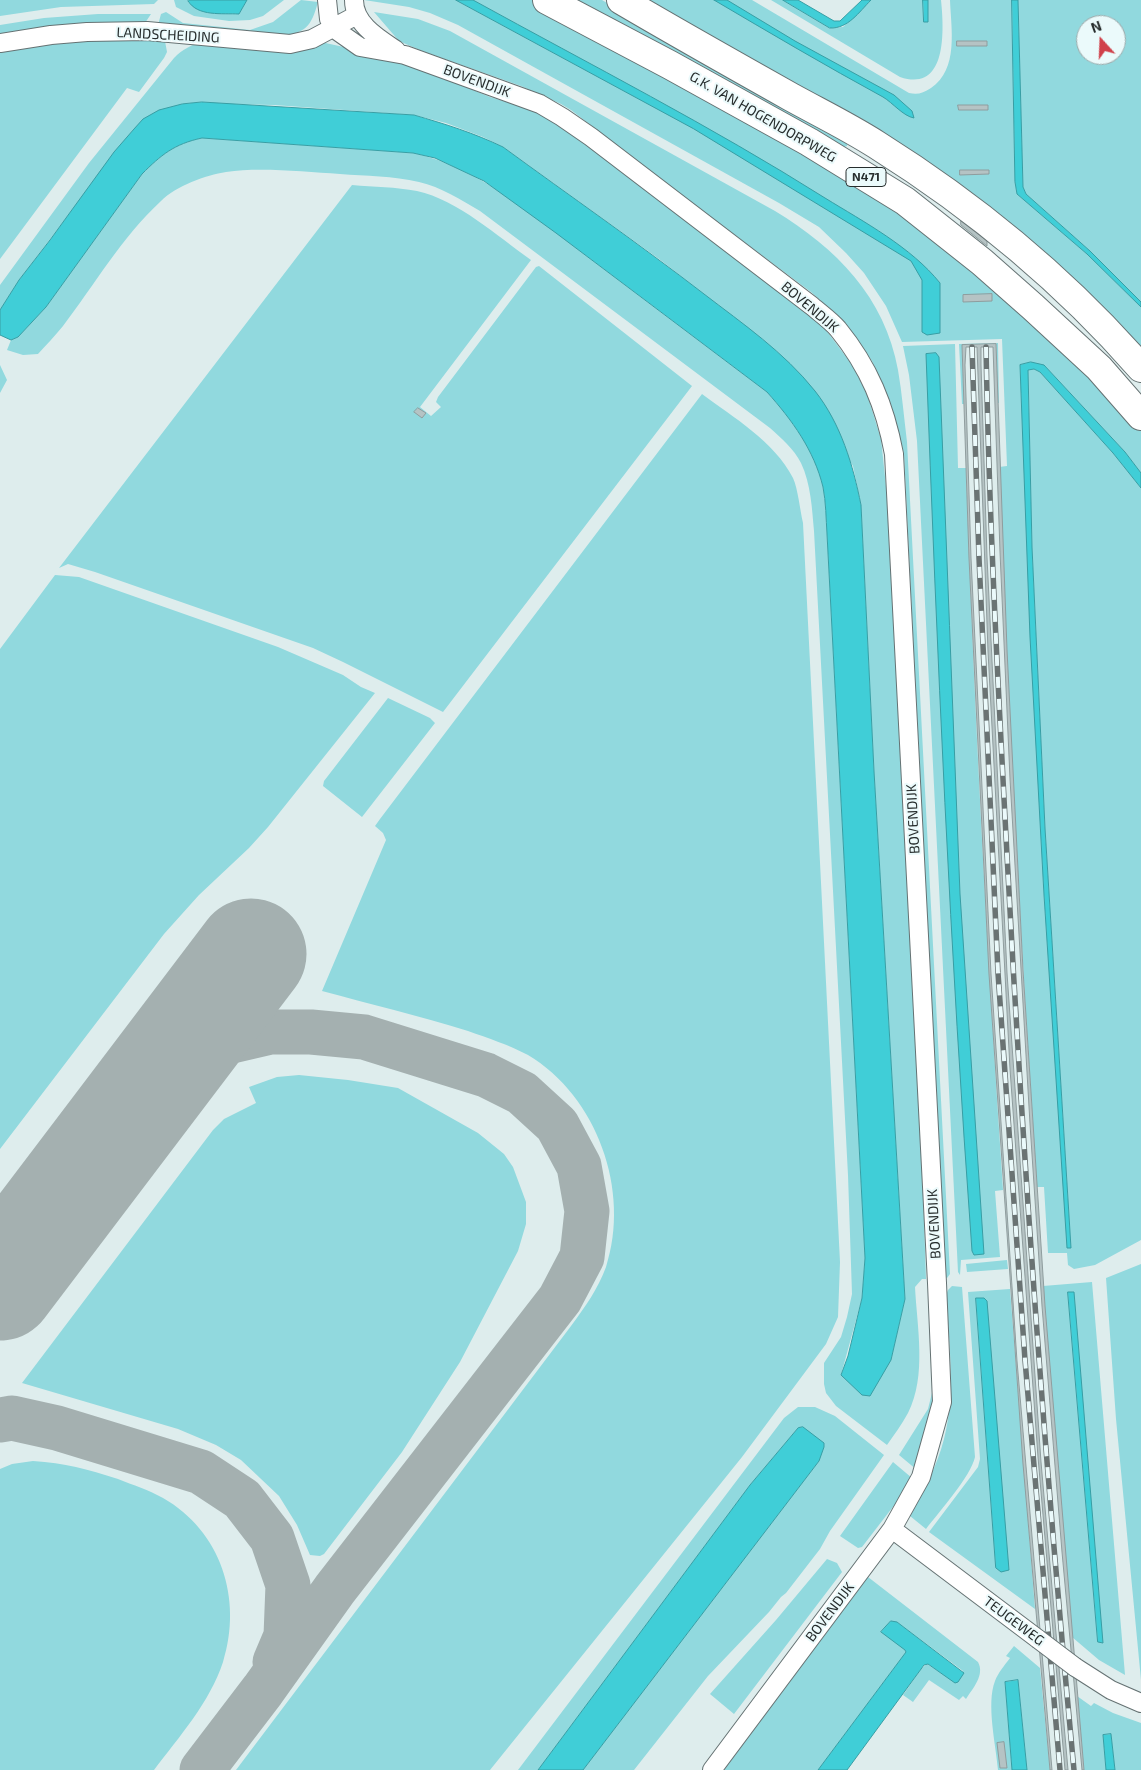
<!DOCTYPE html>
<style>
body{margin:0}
#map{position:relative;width:1141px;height:1770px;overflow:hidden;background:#deeded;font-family:"Exo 2",sans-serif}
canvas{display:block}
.north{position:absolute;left:1076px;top:15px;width:50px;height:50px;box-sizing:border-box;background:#ebfafb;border:1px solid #9da8a9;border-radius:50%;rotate:340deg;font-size:14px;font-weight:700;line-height:20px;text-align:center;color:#272d2d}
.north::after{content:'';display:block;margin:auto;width:18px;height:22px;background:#d0404a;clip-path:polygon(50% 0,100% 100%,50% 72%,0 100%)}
</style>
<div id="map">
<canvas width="1141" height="1770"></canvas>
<div class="north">N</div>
</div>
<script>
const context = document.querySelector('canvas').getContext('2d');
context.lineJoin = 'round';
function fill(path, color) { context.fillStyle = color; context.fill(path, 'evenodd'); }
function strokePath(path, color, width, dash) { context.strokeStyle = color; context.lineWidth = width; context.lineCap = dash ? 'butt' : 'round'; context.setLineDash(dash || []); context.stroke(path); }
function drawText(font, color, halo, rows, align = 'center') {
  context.font = font + ' "Exo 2",sans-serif'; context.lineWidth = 4; context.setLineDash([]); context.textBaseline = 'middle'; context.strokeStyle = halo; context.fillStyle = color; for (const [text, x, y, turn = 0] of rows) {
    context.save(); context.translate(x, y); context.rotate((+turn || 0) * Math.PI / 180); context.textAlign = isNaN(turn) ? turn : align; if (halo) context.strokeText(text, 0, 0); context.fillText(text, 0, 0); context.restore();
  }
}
fill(new Path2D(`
 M0,0H158L154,4L61,7L0,16Z
 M174,0H189L188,2L203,12L239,14L247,0H284L263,16L250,20L229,21L194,16L176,7Z
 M301,0L318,2C311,27 306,33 280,36L158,25L161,14L166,12L183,23L250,30L273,22Z
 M364,0H533L717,99L892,205L1007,293L1141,429V473L1125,452L1044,365H1020L1044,895L1071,1248L1045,828L1032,547L1028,370L1034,369L1040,372L1113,453L1141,488V1240L1095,1265L1074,1269L1068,1265L1067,1253H1048L1044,1187H1037C1021,947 1008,707 999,467L1007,466L1002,339L902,342L886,306L864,273L846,253L819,227L779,203L458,25L430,13L409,7Z
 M575,0H602L766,96L847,138V146L840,148Z
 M643,0H752L909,93C918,95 923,93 931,88C959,69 951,29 950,0H1012L1015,182L1017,194L1087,254L1141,307V350L1086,296Z
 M771,0H783L830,28L843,27L871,0H923L924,22H928V0H941C944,29 948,93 900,77Z
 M1018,0H1141V302L1090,251L1026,194L1023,187ZM1086,25H1116V55H1086Z
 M374,12L418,19L450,31L775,211C836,248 885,297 898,370C902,393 904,418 907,442L950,1274L947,1278L945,1277L904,454L897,425L888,397L872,361L841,319L811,292L681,195L571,110L561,104L521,86L422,51L399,41Z
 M98,14H151L145,23L0,36V25L44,18Z
 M117,35L165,41L167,52L164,58L139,92L127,88L0,259V47Z
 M204,41L321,42L339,46L367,52L427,71L490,97L536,111L556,122L792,300L826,330L853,366L868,397L881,439L887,496L921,1131L926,1279H922L915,1287C917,1327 927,1376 908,1413C902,1424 894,1435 887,1445L836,1406L826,1393L824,1384V1363L841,1337L847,1317L852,1294L848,1175L814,531C812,509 811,484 801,463C794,449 781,438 770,428L480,211C461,200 441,187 419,182C393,176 366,176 340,174C305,172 260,167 226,172C206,175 176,186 161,201C122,237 95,284 63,326C55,336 46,345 38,354L23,355L7,350L11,340L18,337L46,307L142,174C161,155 174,144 202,138L413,153C482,168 541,221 597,264C653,307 710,349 767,392C792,420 814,450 823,487C826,502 826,519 827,534L865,1258L862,1298L841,1375L891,1360L905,1299L874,771L861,505L853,466L779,353L659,259L503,147L483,137L446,123L414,115L274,105L223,104L202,102L182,104L134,129L19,280L0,310V285L89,163L174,58C183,49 191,45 204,41Z
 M352,185C374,187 396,187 417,191C458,200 497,236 531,260L420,407L431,416L441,407L436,402L438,397L536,267L539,266L692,386L443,712L343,662L313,648L95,572L68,564L59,568Z
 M998,343L999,403H997L996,344L962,345L964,404H962L959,344Z
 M955,344L958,468H966C974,709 987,950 1003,1190L995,1191L1000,1257L961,1260L960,1275L958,1272L917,441L909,375L903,346Z
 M0,365L7,380L0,393Z
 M702,394C734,418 774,441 793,478C798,489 800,510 803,523L840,1262L838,1317L826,1344L742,1457L490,1770H236L571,1326C585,1307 598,1289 606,1267C631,1191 597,1096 528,1055C509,1045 488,1038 468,1031C420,1016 370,1004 322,991L386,840L383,833L375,826L380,819Z
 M55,575L79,577L278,647L343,675L361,687L375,693L268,827L249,848L199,895L164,934L0,1149V649Z
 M388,698L430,718L435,723L362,817L323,786L324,781Z
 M299,1075L348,1080L398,1088L478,1133L504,1154L513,1167L526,1202V1224L518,1251L460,1362L402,1452L324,1554L320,1556L310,1555L297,1525L279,1496L241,1460L216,1445L178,1429L22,1383L213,1130L224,1119L256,1103L249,1087L277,1077Z
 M1007,1260L1008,1269L967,1272L966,1264Z
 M1141,1264V1680L1116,1419L1106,1278Z
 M1092,1282L1125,1675L1099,1660L1072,1637L1043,1286Z
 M952,1286L962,1287L975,1457C971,1476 939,1512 926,1529L910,1516C923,1491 937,1467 944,1439C956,1393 949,1343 946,1295L948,1290Z
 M1010,1289L1035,1609L929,1532L978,1467L980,1459L968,1292Z
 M933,1389L936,1401L917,1470L899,1455L928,1409Z
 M798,1407H815L835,1416L884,1455L830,1531L820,1549L786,1593L781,1597L769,1612L708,1676L634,1770H583L819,1461L798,1428L750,1485L538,1770H518L784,1418Z
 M33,1461C65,1463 87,1469 118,1479C133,1485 149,1490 163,1498C221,1531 243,1599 223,1662C210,1702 179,1737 154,1770H0V1469L12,1464Z
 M893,1462L912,1478L899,1499L862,1547L858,1548L840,1536Z
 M827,1559L837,1563L842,1572L734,1714L710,1694L776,1620Z
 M868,1577L978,1662C985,1675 973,1688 966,1699L963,1696L959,1700L929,1680L913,1702L903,1695L921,1669L927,1664L955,1682L963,1671L897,1622L906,1652L818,1770H724Z
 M1014,1646L1040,1668L1050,1770H1027L1018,1680L1005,1682L1012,1770H998C996,1745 986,1704 995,1681C998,1673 1004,1666 1010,1658L1006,1656Z
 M1077,1696L1091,1706L1094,1703L1113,1713L1141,1723V1770H1115L1111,1734L1103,1735L1106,1770H1084Z`), '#91d9de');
const water = new Path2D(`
 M189,0H247L239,14C222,13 198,17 188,1Z
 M456,0H473C591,65 711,126 825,198C864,222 911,247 940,283V333L927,335L922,332V280L911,261L694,129Z
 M714,0H727L795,41L894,95L912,111L914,118C903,116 893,103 883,97C826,66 770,33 714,0Z
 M783,0H798L834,21H840L862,0H871C859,12 848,29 830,28Z
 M923,0H928V22H924Z
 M1012,0H1018L1023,187L1026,194L1090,251L1141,302V307L1087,254L1017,194L1015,182Z
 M202,102L414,115C445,124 474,133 503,147C570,196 638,243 704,294C743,324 784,352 815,391C841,424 853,465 861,505L874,771L905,1299L891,1360L870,1396L862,1395L841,1375L848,1356L862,1298L865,1258L827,534C826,519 826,502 823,487C814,450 792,420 767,392L556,233L484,181L435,158L413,153L202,138C174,144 161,155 142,174L46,307L18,337L11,340L0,335V310L19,280L50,240L114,152L134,129L143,119L159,110L182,104Z
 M936,353L939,357L960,894L984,1254L974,1255L972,1251C950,952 937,653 926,354Z
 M1031,362L1044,365L1125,452L1141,473V488L1113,453L1040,372L1034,369L1028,370L1032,547L1045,828L1071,1248H1067L1044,895L1030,637L1020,365Z
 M1068,1292H1074L1103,1643L1098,1642Z
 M976,1298H984L987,1301L1009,1570L1001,1572L996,1568Z
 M803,1427L824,1443V1447L819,1461L583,1770H538L750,1485L798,1428Z
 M891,1621L897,1622L964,1673L958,1682L955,1683L928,1664L924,1665L847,1770H818L906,1652L905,1650L881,1632Z
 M1018,1680L1027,1770H1012L1005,1682Z
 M1111,1734L1115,1770H1106L1103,1735Z`);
fill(water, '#40ced7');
strokePath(water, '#389ea4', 1);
strokePath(new Path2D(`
 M126,1119L186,1065L227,1042L270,1032H311L364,1037L486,1075L522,1093L557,1125L579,1166L587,1211L582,1257L560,1299L335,1589L263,1690L202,1770
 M0,1420L12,1418L57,1428L201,1472L242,1499L272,1538L288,1585L286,1636L275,1662`), '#a4b0b0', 45);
strokePath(new Path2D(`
 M0,1285L251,954`), '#a4b0b0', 111);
const building = new Path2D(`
 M957,41H987V46H957Z
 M958,105H988V110H959Z
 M960,170H989V174L960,175Z
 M961,221L987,241V246L961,225Z
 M992,294V301L963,302V295Z
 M996,344L1007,650L1023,970L1045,1306L1084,1770H1082L1062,1552L1042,1306L1030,1124L1010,779L1000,552L993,347H981V365L987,557L1007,973L1041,1462L1068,1770H1065L1038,1457L1010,1069L988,651L977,347H966L965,365L971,558L991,974L1017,1361L1052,1770H1050L1023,1464L989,974L969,558L962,345Z
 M418,408L426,413L422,418L414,412Z
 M1004,1742L1007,1768H1000L997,1743Z`);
fill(building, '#b5c3c4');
strokePath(building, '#8f9d9e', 1);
const street = new Path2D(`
 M327,0L329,19L333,28L360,47L405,55L540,104L562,117L591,137L812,306C820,313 830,320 838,329C869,367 885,406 894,454L937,1283L942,1402L921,1477L892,1529L712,1770
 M354,0C354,24 378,38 396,50
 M0,43L51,35L87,32L147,31L290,44L312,39L357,15
 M892,1529L1038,1639
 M1075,1667L1111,1690L1141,1703`);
const primary = new Path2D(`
 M547,0L670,65L809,142L905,201L982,262L1033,307L1099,368L1141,416
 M621,0C677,33 734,65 791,97C820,113 849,127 877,145C974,206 1065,281 1141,368`);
strokePath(street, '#657273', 20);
strokePath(primary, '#657273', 30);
strokePath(street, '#fff', 18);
strokePath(primary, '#fff', 28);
const rail = new Path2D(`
 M972,347L979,558L998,973L1025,1360L1060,1770
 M986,347C989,516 998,686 1007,855C1023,1161 1045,1466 1074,1770`);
strokePath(rail, '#6a7373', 5.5);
strokePath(rail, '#ebfafb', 4, [11]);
const streetBridge = new Path2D(`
 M1038,1639L1075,1667`);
strokePath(streetBridge, '#657273', 20, []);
strokePath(streetBridge, '#fff', 18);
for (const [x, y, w] of [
 [866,177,40]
]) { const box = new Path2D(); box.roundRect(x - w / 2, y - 9.5, w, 19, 4); context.fillStyle = '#ebfafb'; context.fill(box); strokePath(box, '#272d2d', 1); }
drawText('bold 12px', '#272d2d', null, [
 ["N471",866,177]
]);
drawText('14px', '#272d2d', '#ebfafb', [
 ["LANDSCHEIDING",168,35,3],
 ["BOVENDIJK",477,81,20],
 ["G.K. VAN HOGENDORPWEG",763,117,30],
 ["BOVENDIJK",810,307,40],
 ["BOVENDIJK",913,819,-93],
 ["BOVENDIJK",934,1224,-93],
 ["BOVENDIJK",830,1612,-53],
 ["TEUGEWEG",1014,1621,37]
]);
</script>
